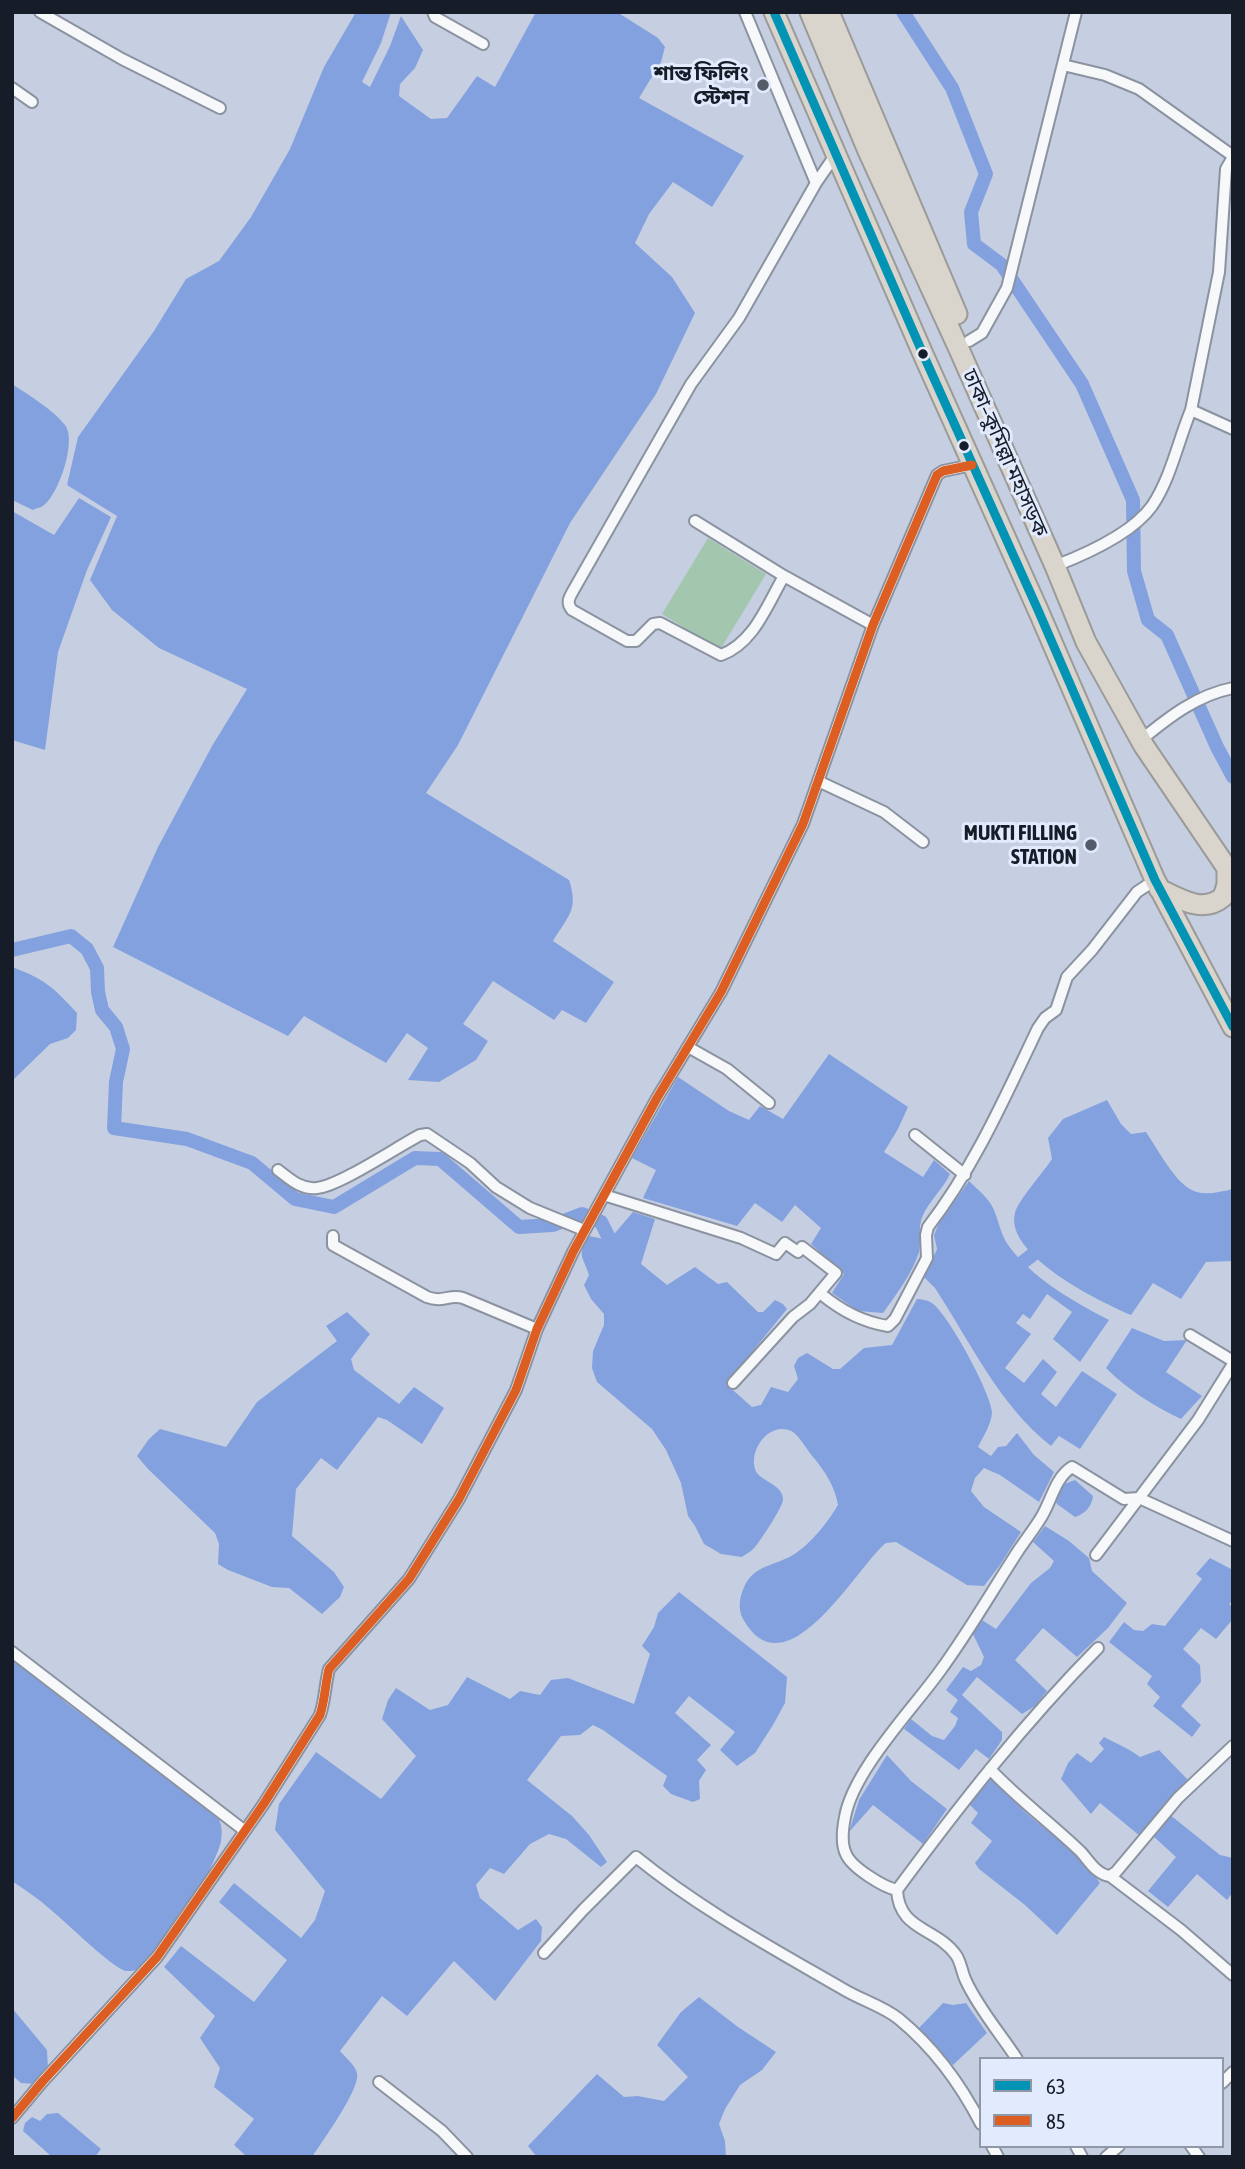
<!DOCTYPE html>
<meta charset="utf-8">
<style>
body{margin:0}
#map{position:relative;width:1245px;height:2169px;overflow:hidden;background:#c6cfe1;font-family:"Asap Condensed",sans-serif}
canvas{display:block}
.frame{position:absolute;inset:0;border:14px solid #161c28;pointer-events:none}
.legend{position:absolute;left:979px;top:2057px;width:245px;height:91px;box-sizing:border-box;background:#e2ebfd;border:2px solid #9098a8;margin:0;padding:9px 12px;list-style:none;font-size:21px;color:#161c28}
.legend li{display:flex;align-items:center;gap:14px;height:35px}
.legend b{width:35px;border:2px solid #9098a8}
</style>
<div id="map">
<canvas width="1245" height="2169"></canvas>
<div class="frame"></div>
<ul class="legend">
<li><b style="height:9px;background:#0394b5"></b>63</li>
<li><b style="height:9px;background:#dc5e23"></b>85</li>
</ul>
</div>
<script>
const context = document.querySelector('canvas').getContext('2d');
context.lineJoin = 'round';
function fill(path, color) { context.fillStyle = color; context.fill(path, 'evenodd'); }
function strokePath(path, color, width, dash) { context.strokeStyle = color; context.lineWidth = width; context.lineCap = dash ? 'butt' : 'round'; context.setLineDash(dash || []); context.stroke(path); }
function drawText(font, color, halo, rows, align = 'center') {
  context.font = font + ' "Asap Condensed","Noto Sans Bengali",sans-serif'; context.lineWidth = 6; context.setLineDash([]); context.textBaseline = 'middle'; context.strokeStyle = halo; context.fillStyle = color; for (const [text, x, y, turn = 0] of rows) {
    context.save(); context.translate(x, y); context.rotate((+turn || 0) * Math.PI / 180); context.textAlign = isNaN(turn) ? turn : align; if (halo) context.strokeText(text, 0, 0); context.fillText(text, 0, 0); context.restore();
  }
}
fill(new Path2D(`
 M708,538L766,574L720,650L662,614Z`), '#a2c6ae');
fill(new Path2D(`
 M356,12H391L381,43L362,82L370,87L390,46L401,16L423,50L415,68L400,84L399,96L431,119L447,118L477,76L495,87L536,12H617L658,38L665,47L661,62L639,98L744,156L712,207L673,182L649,214L635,243L672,277L695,313L656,394L570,523L458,745L426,793L569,880C579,910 568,916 553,941L614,982L586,1023L562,1010L554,1020L493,981L463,1024L488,1041L476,1060L439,1082L408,1080L428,1048L407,1033L386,1063L304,1016L288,1036L113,947L158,847L212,746L247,689L159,648L112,610L90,580L117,516L67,485L78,437L154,331L186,279L219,261L251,217L290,149L324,67Z
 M12,384C30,396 51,408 65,425C77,440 59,494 43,506C40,508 36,508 33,510L12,500Z
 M79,498L111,517L87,570L58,652L45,750L12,740V511L54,535Z
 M12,967C45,979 54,988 77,1013L76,1030L68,1038L50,1044L12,1081Z
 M829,1054L908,1107L898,1129L884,1152L923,1177L934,1160L950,1174C943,1189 930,1200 923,1215C917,1228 922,1240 919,1252C912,1274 896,1295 883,1313L858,1311L832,1293L844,1274L811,1244L821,1228L795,1205L782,1222L755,1203L737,1226L643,1198L656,1170L632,1158L678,1077L729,1111L749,1120L760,1106L783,1119Z
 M1107,1100L1121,1124L1131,1134L1146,1132C1157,1148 1173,1179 1190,1189C1202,1197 1219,1192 1233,1189V1261L1206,1262L1181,1299L1153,1283L1131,1315C1100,1302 1004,1255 1015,1213C1017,1202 1045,1170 1052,1159L1048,1138L1063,1119Z
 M969,1181C978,1190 989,1198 994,1210C999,1222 1001,1235 1008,1245C1032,1278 1074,1302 1109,1320L1080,1362L1053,1339L1072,1312L1047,1294L1030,1319L1023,1314L1016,1323L1031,1334L1005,1368L1024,1383L1043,1359L1057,1372L1041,1394L1056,1407L1082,1371L1117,1394L1080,1449L1059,1436L1051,1446C999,1405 971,1343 935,1288L924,1277L937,1249L934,1235L939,1223Z
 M633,1212L655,1219L641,1264L667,1285L695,1267L718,1284L727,1282L758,1312H763L775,1300L783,1304L787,1309L726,1384L752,1407L761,1405L771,1387L788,1392L798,1379L794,1366L798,1358L807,1353L833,1369H840L864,1348L892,1345L917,1299C922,1299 927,1300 932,1303C948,1314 991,1393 992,1412C992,1423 983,1437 978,1447L991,1456L998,1447L1006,1446L1017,1433L1034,1455L1054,1472L1039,1502L1000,1475L984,1468L975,1478L971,1491L984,1507L1021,1532L1000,1565L984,1586L967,1585L896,1542L886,1543C857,1566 786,1696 743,1619C737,1608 740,1594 746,1583C757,1564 779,1565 796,1553C813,1541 827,1523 838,1505C835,1487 825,1471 813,1457C807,1450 800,1437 793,1432C771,1420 749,1448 755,1469C758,1481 784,1484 783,1500C782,1508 761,1540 755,1547C752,1551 746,1554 742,1557L721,1554L704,1544L695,1526L688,1516L681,1483L666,1450L652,1429L597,1382L592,1368L593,1351L604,1325V1314L591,1299L584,1285L589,1275C582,1254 577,1256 589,1236L609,1240Z
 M347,1312L370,1334L351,1359L354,1370L399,1404L414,1387L444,1408L422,1444L387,1420L378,1417L337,1470L321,1458L296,1489L292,1536L334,1572L344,1587L340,1597L322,1614L289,1588L272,1587L228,1570L218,1564L219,1544L215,1533L148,1469L137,1456L149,1439L160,1429L226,1447L257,1402L337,1341L326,1326Z
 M1132,1328L1164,1341L1187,1340L1166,1372L1202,1396L1181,1419C1152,1405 1128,1390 1106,1368Z
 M1075,1480L1093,1496C1092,1506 1085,1514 1075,1517L1057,1504L1055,1499L1062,1485Z
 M1045,1526L1069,1541L1089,1558L1092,1571L1127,1603L1108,1628L1077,1657L1043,1628L1015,1660L1047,1691L1035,1706L1022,1714L977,1677L962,1695L1002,1732V1740L989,1759L976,1749L959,1770L904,1729L911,1719L932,1736L944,1740L955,1726L958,1718L950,1712L958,1700L946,1690L963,1667L971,1671L981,1665L984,1657L972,1632L982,1620L996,1629L1031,1583L1050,1568L1054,1561L1033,1542Z
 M1210,1558L1233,1570V1600L1229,1604L1233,1607V1619L1216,1639L1201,1628L1183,1649L1200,1665L1201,1682L1181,1706L1201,1725L1192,1737L1153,1706L1160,1697L1147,1684L1152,1676L1109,1642L1124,1622L1134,1630L1143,1631L1152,1624L1165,1626L1202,1579L1196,1574Z
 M679,1592L787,1677L785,1703L773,1725L755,1753L737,1766L720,1750L735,1732L689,1696L675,1713L711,1745L697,1760L706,1770L699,1781L700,1799L693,1802L671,1794L663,1786L667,1776L603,1730L593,1725L580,1735L561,1736L527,1780L572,1816L589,1835L607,1862L601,1867L566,1839L549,1834L530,1844L504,1874L490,1868L476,1885L480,1898L518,1930L536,1919L542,1927L541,1941L495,2001L454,1961L407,2016L382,1996L340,2051C345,2057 355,2065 357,2073C361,2088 322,2142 312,2157H244L245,2155L234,2145L254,2119L214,2087L220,2068L200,2038L215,2016L164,1967L181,1946L254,2002L287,1960L219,1902L234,1883L301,1938L315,1920L325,1891L275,1830L279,1804L316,1752L381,1799L416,1756L382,1719L388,1700L396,1688L430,1710L448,1705L467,1677L510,1699L520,1691L540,1695L551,1680L568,1678L634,1704L650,1654L642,1646L654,1627L658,1613Z
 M12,1658L69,1705L214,1811C221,1821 223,1828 221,1841C217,1865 159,1962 137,1970C133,1971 130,1971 126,1971C112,1968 65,1921 51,1910C39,1899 25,1890 12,1881Z
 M1104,1737C1117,1744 1128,1748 1140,1757L1159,1750L1189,1781L1140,1836L1100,1803L1091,1814L1061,1779L1068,1763L1077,1753L1091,1763L1104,1749L1099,1743Z
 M887,1755L911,1781L947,1809L923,1844L873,1805L849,1832L859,1800Z
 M990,1777C1004,1791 1018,1806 1033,1819C1058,1839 1082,1857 1100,1883L1057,1935L1025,1905L979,1869L975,1863L992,1841L971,1823L978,1813L968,1803Z
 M1169,1814L1220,1855L1233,1858V1892L1227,1900L1197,1874L1168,1907L1148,1891L1176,1857L1152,1835Z
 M699,1997L738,2027L776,2052L762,2070L740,2085L725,2109L719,2124L725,2141L726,2157H537L528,2146L597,2074L624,2097L638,2096L664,2101L688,2077L657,2045L681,2012Z
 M943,2003L953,2005L966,2003L987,2033L953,2065L929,2044L918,2029Z
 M12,2008L47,2050L48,2070L35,2084L21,2083L12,2075Z
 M58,2113L101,2149L95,2157H52L23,2131L25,2123L32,2117L40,2121L47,2114Z`), '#84a1df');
strokePath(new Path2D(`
 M903,12L952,88L986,174L971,212L974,244L1002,265L1082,384L1133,500L1134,571L1148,620L1167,635L1217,747L1233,777
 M12,950L71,936L87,949L97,968L98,992L102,1010L116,1027L123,1049L116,1082L114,1128L187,1139L252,1163L295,1199L334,1207L415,1158L440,1159L519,1227L553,1225L582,1214L601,1222L618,1256
 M1009,1273L1045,1245`), '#84a1df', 14);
const street = new Path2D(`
 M40,12L122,59L220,108
 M433,12L435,17L483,44
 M745,12L816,183
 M1063,65L1105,75L1139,89L1233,156
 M12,88L32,102
 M969,341L982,333L1007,288L1076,12
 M1191,410L1219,272L1226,169L1233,157
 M695,521L784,576L873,625
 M1055,566C1086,554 1132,534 1152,506C1171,478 1178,441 1191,410L1233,429
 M784,576C767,605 754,643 721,655L660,623L653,624L636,641H627L572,610C566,603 569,598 573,591L691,384L739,318L816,183L836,154
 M1141,740C1169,717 1197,695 1233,688
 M818,781L884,812L923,842
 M688,1047L727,1069L769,1103
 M915,1135L965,1175
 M278,1170C290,1179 301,1190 317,1188C339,1186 397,1147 420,1135L427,1134L470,1163L496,1187L530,1208L584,1230
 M604,1195L741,1238L776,1254L785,1243L798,1252L802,1247L836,1273L810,1304L793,1317L733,1383
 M333,1236V1245L427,1297C443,1303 449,1294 463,1298L537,1329
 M820,1293C840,1310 862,1322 888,1326L895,1319L927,1258L926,1235L928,1227C975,1166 1005,1097 1038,1028L1045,1018L1056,1010L1067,977L1092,950L1137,892L1155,880
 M1190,1335L1233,1361
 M1096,1555L1198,1420L1233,1364
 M12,1652L245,1831
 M990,1769C1018,1799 1051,1823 1081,1852C1089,1861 1097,1875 1110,1876L1116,1872L1178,1798L1233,1746
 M1110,1876L1181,1930L1233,1975
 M897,1890C883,1887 851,1867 846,1854C841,1844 843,1827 845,1817C853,1771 912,1710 940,1671C968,1633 992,1591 1018,1551C1026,1539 1035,1528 1042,1516C1052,1499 1055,1478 1072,1467L1124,1499L1139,1498L1233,1541
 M544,1953L583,1910L636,1857C700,1909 772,1948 843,1989C861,2000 883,2006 899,2019C933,2047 961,2085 981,2124
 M1017,2059C1000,2033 979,2009 966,1981C962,1973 961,1962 956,1955C936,1927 899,1931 897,1890C959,1806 1024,1723 1098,1648
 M379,2082L442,2131L467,2157
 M1222,2083L1233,2072
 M12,2118L43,2081L157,1957L263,1805L320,1715C325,1700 325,1685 329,1669L409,1579L459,1499L516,1390L537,1329L573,1252L657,1098L721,992L803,824L873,625L937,475L943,471L972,465
 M992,2146L998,2157
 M1076,2146L1082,2157
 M1191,2146L1199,2157
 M1106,2157L1119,2146`);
const highway = new Path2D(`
 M774,12L923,354L1038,610L1155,880L1233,1027
 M810,12L868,151L958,347L1055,566L1086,642L1144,746L1233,877
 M829,12L957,314
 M1159,889C1180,899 1203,914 1223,897L1227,885V868`);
strokePath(street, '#8b92a0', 14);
strokePath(highway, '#9a9a98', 23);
strokePath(street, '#f6f8fa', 10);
strokePath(highway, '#d9d5cd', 19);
strokePath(new Path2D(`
 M774,12L923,354L1038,610L1155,880L1233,1027`), '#0394b5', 9);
strokePath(new Path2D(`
 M12,2118L43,2081L157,1957L263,1805L320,1715C325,1700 325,1685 329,1669L409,1579L459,1499L516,1390L537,1329L573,1252L657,1098L721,992L803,824L873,625L937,475L943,471L972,465`), '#dc5e23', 9);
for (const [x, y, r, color] of [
 [763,85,7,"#545b69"],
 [923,354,6,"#161c28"],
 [964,446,6,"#161c28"],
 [1091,845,7,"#545b69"]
]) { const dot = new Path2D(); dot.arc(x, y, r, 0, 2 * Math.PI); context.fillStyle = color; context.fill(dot); strokePath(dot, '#e2ebfd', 2.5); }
drawText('bold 21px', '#161c28', '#e2ebfd', [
 ["শান্ত ফিলিং",749,73],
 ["স্টেশন",749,97],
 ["MUKTI FILLING",1077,833],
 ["STATION",1077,857]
], 'right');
drawText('21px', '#161c28', '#e2ebfd', [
 ["ঢাকা–কুমিল্লা মহাসড়ক",1005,453,66]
]);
</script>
